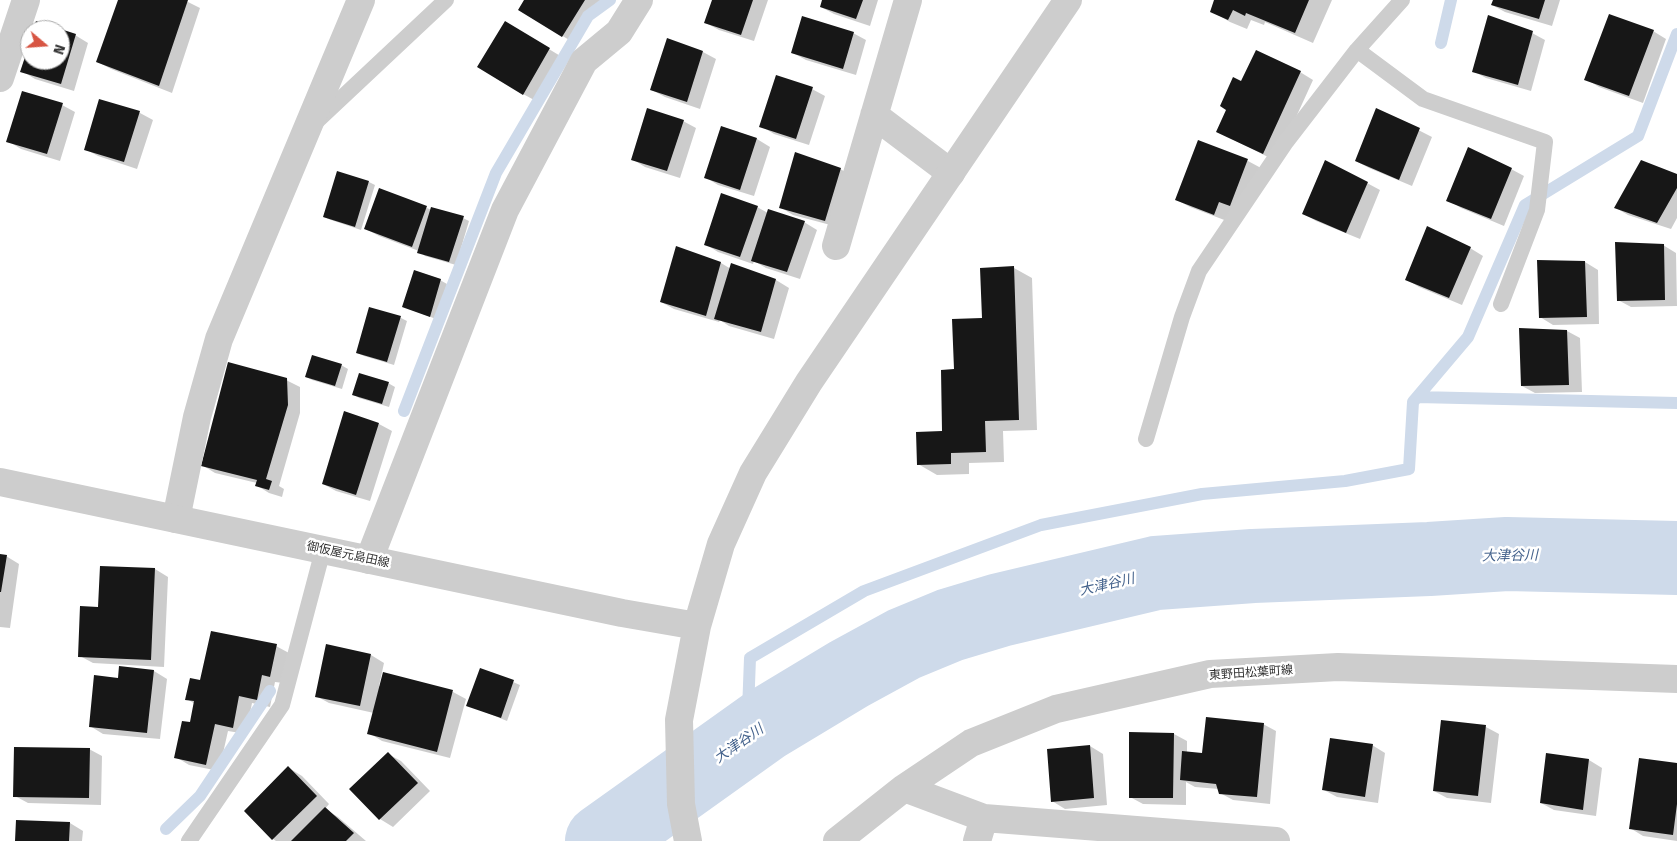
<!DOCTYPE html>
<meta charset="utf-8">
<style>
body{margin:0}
#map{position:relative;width:1677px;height:841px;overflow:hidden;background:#fff;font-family:"Fira Sans",sans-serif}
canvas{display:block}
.north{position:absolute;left:20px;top:20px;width:50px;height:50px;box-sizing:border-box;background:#fff;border:1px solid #acacac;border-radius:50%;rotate:108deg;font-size:14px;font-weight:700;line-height:20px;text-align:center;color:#303030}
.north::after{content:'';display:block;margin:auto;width:18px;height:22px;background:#d75543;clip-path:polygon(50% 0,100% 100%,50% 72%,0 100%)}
</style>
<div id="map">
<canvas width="1677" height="841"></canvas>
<div class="north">N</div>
</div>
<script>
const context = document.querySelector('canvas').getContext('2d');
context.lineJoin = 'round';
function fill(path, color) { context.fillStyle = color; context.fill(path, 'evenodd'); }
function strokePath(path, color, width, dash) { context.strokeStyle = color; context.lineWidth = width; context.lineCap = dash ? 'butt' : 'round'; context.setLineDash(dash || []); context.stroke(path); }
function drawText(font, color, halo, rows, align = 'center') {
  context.font = font + ' "Fira Sans","Noto Sans JP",sans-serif'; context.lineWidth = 5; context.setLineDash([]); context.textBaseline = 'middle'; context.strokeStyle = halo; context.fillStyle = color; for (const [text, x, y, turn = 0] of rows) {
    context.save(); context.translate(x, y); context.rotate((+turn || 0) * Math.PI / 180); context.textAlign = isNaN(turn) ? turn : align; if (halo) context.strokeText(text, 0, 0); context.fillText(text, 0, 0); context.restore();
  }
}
fill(new Path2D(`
 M119,0H184L200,8L172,93L111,69L98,62Z
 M525,0H602L576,44L519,10Z
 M714,0H768L754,41L719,30L706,23Z
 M824,0H878L870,26L834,14L821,7Z
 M1215,0H1332L1313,43L1265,22L1264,25L1251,20L1247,29L1230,22L1211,11Z
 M1494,0H1560L1552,26L1505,12L1492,5Z
 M506,23L562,57L536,101L523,94Z
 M60,30L75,35L88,43L74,91L35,79L22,71L30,45V60H60Z
 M1653,31L1666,39L1643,103L1599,87L1586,79Z
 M853,33L866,40L856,75L806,60L793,53Z
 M1532,33L1545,40L1531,91L1486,78L1473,71Z
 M668,40L703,52L716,59L700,109L665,97L652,90Z
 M1300,72L1313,80L1276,161L1218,132L1242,83Z
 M812,89L825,96L809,145L774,134L761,126Z
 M100,100L140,113L153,120L137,169L98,156L85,149Z
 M62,105L75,112L60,161L21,149L8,141Z
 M1377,109L1432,137L1412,186L1369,168L1356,161Z
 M683,121L696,128L680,178L645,167L632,159Z
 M721,128L757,139L770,147L754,196L718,185L705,177Z
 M1199,142L1248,161L1261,168L1227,221L1190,207L1177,200Z
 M840,169L853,176L838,227L793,215L780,207Z
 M1511,169L1524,176L1504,226L1461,208L1448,200Z
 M1677,175V218L1671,229L1628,215L1616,208Z
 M369,182L375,185L361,230L331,220L324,217Z
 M1367,183L1380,190L1360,239L1316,221L1304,214Z
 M380,190L432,210L463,218L469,221L456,265L425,256L419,251L379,236L366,229Z
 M757,207L768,213L804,222L817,230L800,279L766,268L754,261L753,264L718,252L705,244Z
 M1663,245L1676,253L1677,306L1631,307L1618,300Z
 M677,248L721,263L731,269L732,265L776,280L789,288L774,339L729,326L720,320L719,322L674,309L661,302Z
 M1470,248L1483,256L1462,305L1419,287L1406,279Z
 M1585,262L1598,270L1599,324L1553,325L1540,317Z
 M1014,268L1032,278L1037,430L1003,431L1004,462L969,463V474L937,475L918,464L944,432L955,370Z
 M440,280L447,284L436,319L404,307Z
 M370,308L401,318L407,321L394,365L364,356L357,353Z
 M1567,331L1580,338L1582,392L1535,393L1522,386Z
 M341,365L348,369L342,389L312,380L306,377Z
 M286,380L300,387V413L279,486L284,489L282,497L269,493L256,485L257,483L215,473L202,465Z
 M388,383L395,387L389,407L359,398L353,394Z
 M379,424L392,431L370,501L336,491L323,484Z
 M0,555L6,556L19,564L10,628L0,627Z
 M101,567L155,569L168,577L164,667L93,663L80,656L99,608Z
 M276,646L289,653L283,683L275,682L270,707L252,703L246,734L228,731L219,771L189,765L176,757L191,723L195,704L187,699L201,682Z
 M371,655L384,663L379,686L453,692L466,699L450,758L382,741L369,733L374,713L329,703L316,696Z
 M154,671L167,679L160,739L103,734L90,726L119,679Z
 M513,682L520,685L507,721L468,705Z
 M1442,722L1486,727L1499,734L1491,803L1447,798L1434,791Z
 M1263,724L1276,731L1270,804L1233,800L1220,793L1219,789L1195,787L1186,782V805L1143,804L1130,797L1174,734L1187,741V753L1203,754Z
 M1372,745L1385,753L1378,803L1337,797L1324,790Z
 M1090,746L1103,754L1107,805L1065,809L1052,801Z
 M89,749L102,756L101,805L28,803L15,796Z
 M388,754L401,761L430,791L393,827L380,819L351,789Z
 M1548,755L1589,760L1602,768L1596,816L1554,810L1541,803Z
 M1677,765V841L1643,836L1630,828Z
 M289,768L302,776L329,804L325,809L338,817L366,841H276L273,839L245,811Z
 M70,823L83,831L82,841H16Z`), '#0003');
strokePath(new Path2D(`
 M1441,43L1451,0
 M1417,397L1677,403
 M404,411L496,173L588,16L610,0
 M747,738L750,658L864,591L1041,525L1202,494L1345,481L1409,469L1413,402L1468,337L1525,205L1638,136L1677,34
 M166,829L200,796L270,691`), '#cedaea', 12);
strokePath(new Path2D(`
 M602,841L766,724L849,674L904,644L950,625L1000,610L1156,573L1253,566L1429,559L1507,554L1677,558`), '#cedaea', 74);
fill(new Path2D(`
 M118,0H188L159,86L96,62Z
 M524,0H585L562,37L518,10Z
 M712,0H753L741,35L704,23Z
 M822,0H863L856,19L820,7Z
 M1214,0H1309L1295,33L1246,13L1245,16L1233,10L1228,20L1210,12Z
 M1493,0H1545L1539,19L1491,5Z
 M1609,14L1654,30L1629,96L1584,80Z
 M1488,15L1533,31L1518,85L1472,72Z
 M802,16L854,32L843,69L791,53Z
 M36,21L76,34L61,84L20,72L30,42V60H60V30H33Z
 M505,21L550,48L523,95L477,67Z
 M667,38L703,51L687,102L650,90Z
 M1256,50L1301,71L1263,154L1216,132L1226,110L1220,106L1233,77L1241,81Z
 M776,75L813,87L796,139L759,127Z
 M22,91L63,103L47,154L6,142Z
 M99,99L140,111L124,162L84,150Z
 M647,108L684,120L667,171L631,160Z
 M1376,108L1420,128L1399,180L1355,161Z
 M721,126L757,138L740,190L704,178Z
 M1198,140L1248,159L1230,206L1219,202L1214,215L1175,200Z
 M1468,147L1512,168L1491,219L1446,201Z
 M795,152L841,168L825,221L779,208Z
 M1325,160L1368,182L1346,233L1302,214Z
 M1641,160L1677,174V188L1657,223L1614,208Z
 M337,171L369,181L355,227L323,217Z
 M379,188L427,206L412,247L364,229Z
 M721,193L758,206L740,257L704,245Z
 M431,207L464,216L449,262L417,253Z
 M768,209L805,221L787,272L751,261Z
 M1427,226L1471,247L1449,298L1405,280Z
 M1615,242L1664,244L1665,300L1617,301Z
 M676,246L721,262L706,316L660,302Z
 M1537,260L1585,261L1587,317L1539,318Z
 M731,263L776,279L761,332L714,319Z
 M1014,266L1019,420L985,421L986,452L951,453V464L917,465L916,432L942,431L941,370L954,369L952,319L982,318L980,268Z
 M414,270L441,279L430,317L402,307Z
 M369,307L401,316L387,362L356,353Z
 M1519,328L1567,330L1569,385L1521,386Z
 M312,355L342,364L335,386L305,377Z
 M228,362L287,378L288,405L266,479L272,481L269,490L255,486L257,480L201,466Z
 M359,373L389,382L382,404L352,395Z
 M344,411L379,423L356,495L322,484Z
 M0,554L7,555L1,592H0Z
 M100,566L155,568L151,660L78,657L80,606L98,607Z
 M211,631L277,644L270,677L262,675L257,700L239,696L233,728L215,724L206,765L174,758L182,721L190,722L194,701L185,700L190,678L200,680Z
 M326,644L371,654L360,706L315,697Z
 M119,666L154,670L147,733L89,727L94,675L118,678Z
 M480,668L514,680L501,718L466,706Z
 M383,672L453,690L437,752L367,734Z
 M1206,717L1264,723L1257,797L1219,794L1216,784L1180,780L1182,751L1202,753Z
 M1441,720L1486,725L1478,796L1433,791Z
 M1129,732L1174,733L1173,798H1129Z
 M1330,738L1373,744L1365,797L1322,790Z
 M1090,745L1094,798L1051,802L1047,749Z
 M14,747L90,748L89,798L13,797Z
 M388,752L418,783L379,820L349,789Z
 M1546,753L1589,759L1583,810L1540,803Z
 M1639,758L1677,763V804L1673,835L1629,829Z
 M288,766L317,796L272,840L244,811Z
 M325,807L354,833L346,841H291Z
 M16,820L70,822L69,841H15Z`), '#171717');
strokePath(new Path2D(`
 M1357,50L1423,99L1545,142L1537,210L1501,304
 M316,122L446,0
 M1146,439L1182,317L1199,271L1286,142L1357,50L1402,0
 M189,841L282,705L323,550`), '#cdcdcd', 16);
strokePath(new Path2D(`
 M0,78L26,0
 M874,115L951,173
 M836,246L908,0
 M176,519L197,417L219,339L361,0
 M369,560L505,210L584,61L619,32L639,0
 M904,788L984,818L977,841
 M984,818L1276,841
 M837,841L904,788L971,743L1056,709L1210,674L1338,667L1677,679`), '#cdcdcd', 28);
strokePath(new Path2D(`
 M0,482L622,613L697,626
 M688,841L681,804L679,720L697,626L721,544L753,473L809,382L1068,0`), '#cdcdcd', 28);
drawText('12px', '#303030', '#fff', [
 ["御仮屋元島田線",348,555,12],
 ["東野田松葉町線",1251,673,-4]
]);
drawText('italic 14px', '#44628c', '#fff', [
 ["大津谷川",1510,556,-1],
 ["大津谷川",1107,585,-13],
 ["大津谷川",739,744,-35]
]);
</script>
